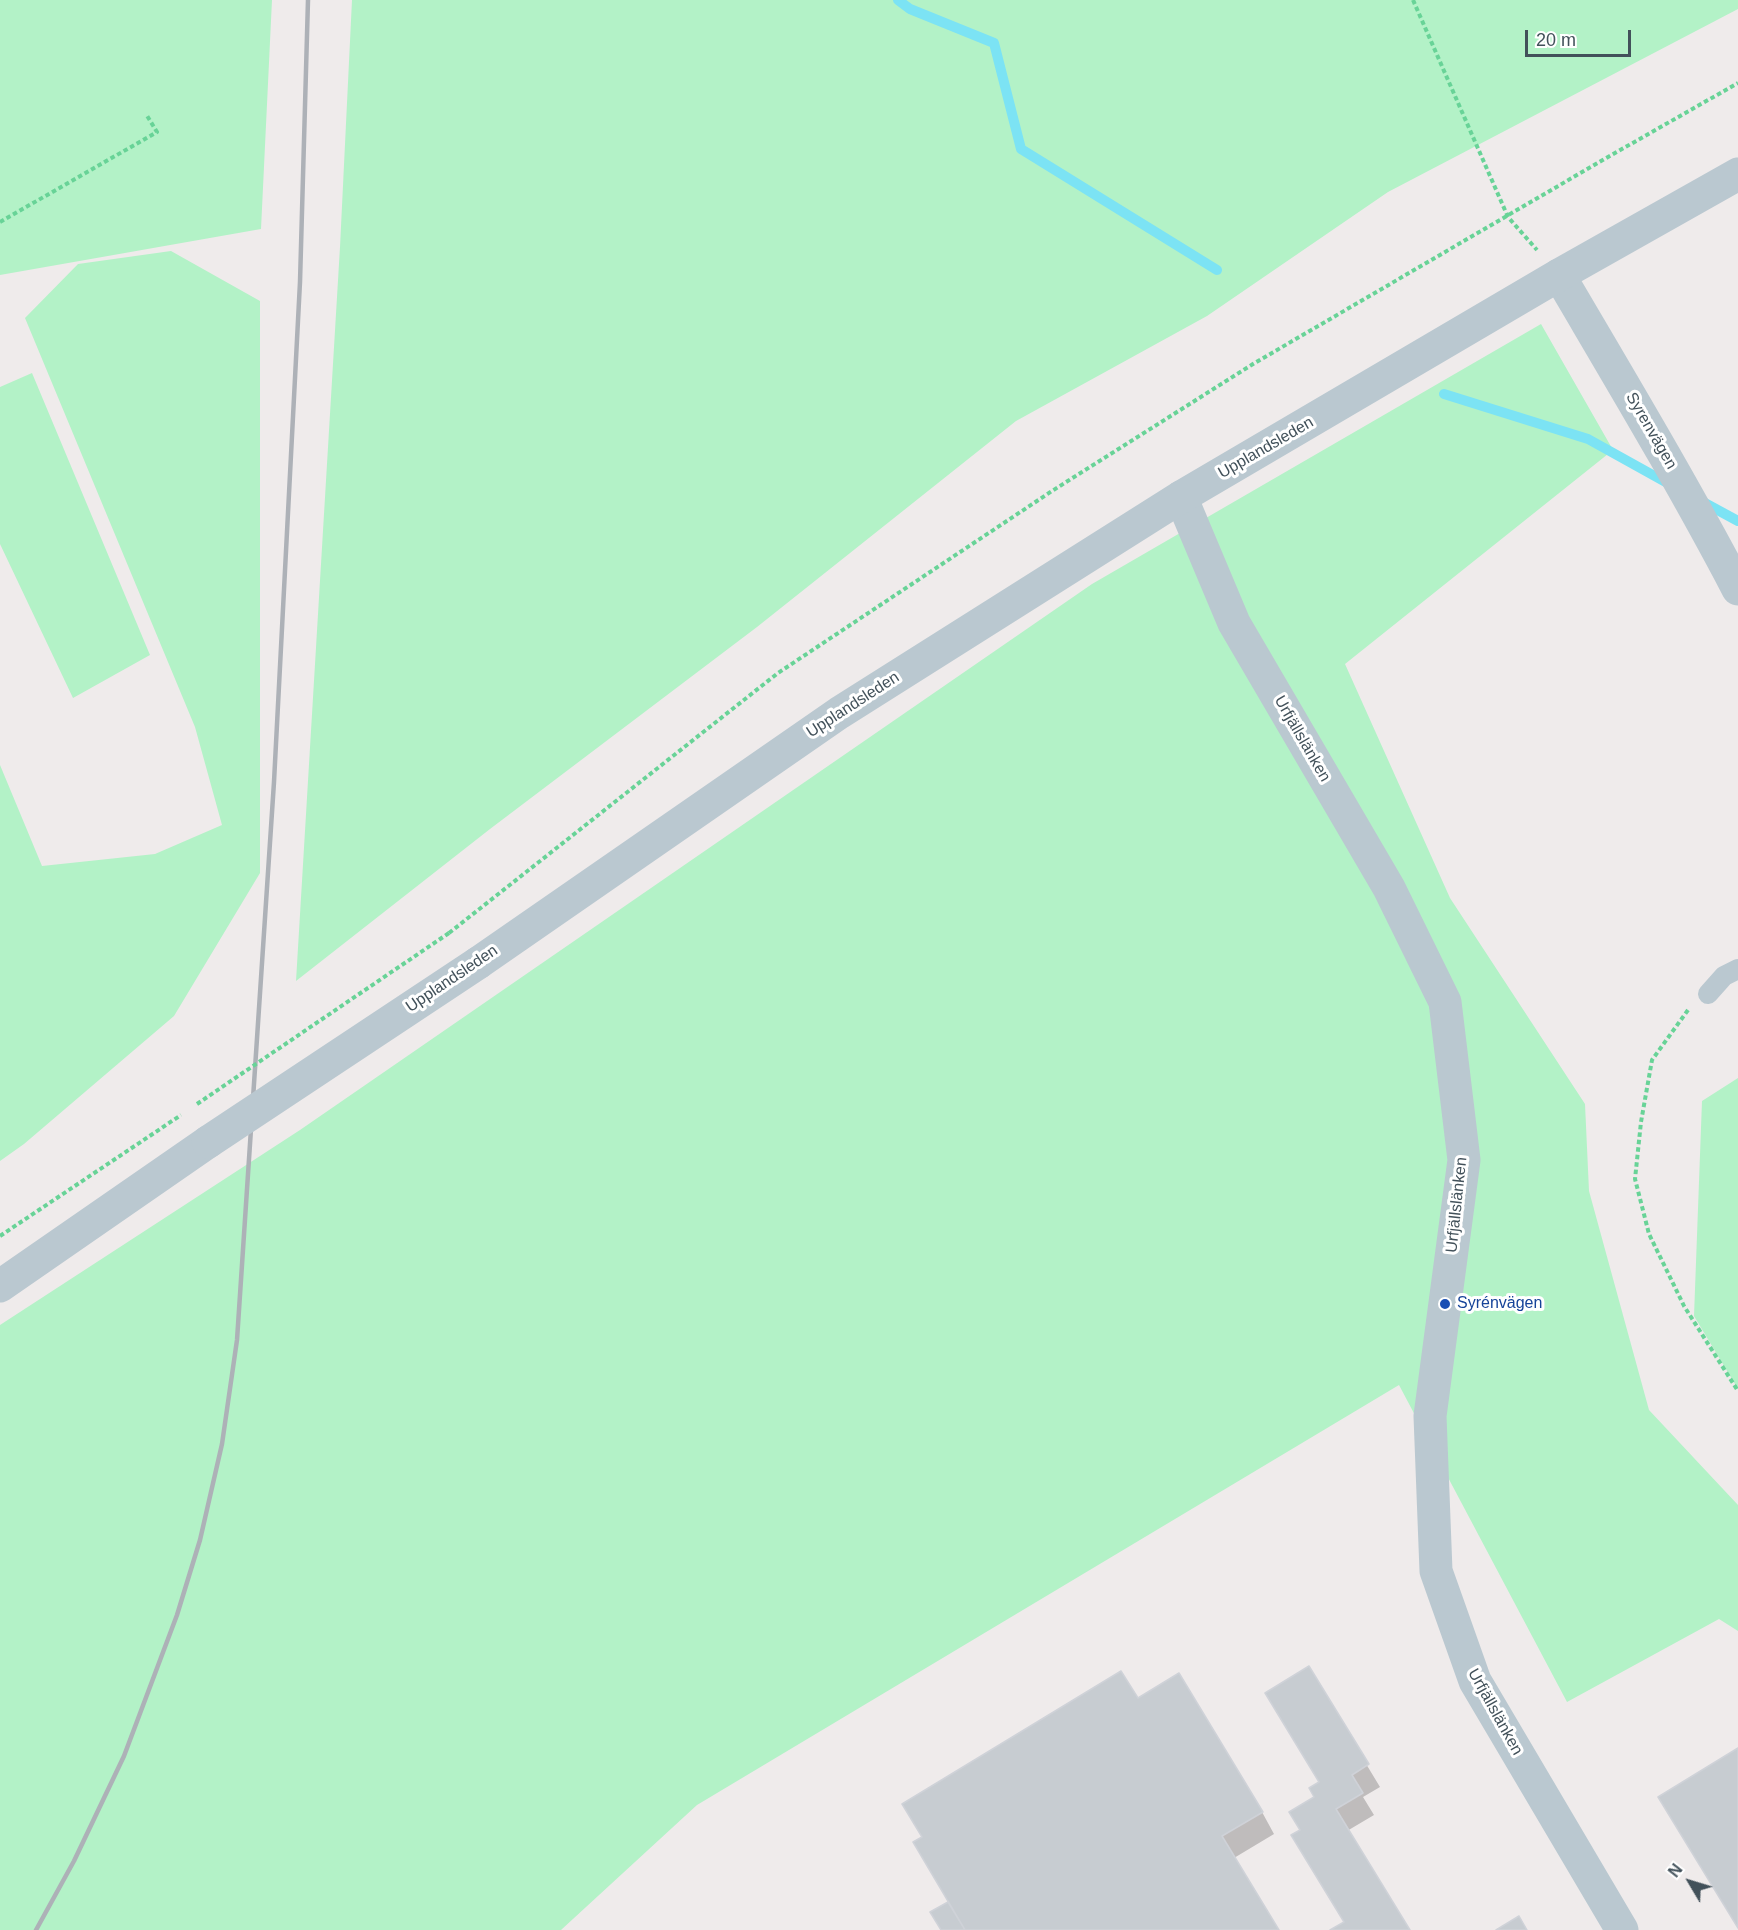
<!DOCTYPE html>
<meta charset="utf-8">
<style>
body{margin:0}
#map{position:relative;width:1738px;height:1930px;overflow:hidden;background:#efebeb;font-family:Arial,sans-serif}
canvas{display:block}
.north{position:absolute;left:1660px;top:1852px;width:60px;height:60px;-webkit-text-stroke:4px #fff;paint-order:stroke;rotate:308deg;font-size:16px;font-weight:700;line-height:24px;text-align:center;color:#42515a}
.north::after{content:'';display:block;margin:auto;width:21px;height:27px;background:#42515a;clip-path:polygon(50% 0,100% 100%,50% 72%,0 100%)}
.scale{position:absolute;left:1525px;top:30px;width:106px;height:27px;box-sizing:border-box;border:3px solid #42515a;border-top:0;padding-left:8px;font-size:18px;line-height:21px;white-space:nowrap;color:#42515a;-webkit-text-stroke:4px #fff;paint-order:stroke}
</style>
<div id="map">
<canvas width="1738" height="1930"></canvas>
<div class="north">N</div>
<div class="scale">20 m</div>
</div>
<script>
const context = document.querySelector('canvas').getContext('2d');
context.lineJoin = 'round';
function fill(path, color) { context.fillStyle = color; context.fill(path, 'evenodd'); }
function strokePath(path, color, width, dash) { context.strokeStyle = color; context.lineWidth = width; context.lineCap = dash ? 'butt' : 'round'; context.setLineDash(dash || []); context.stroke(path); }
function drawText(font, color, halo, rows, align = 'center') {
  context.font = font + ' Arial,sans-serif'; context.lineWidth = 6; context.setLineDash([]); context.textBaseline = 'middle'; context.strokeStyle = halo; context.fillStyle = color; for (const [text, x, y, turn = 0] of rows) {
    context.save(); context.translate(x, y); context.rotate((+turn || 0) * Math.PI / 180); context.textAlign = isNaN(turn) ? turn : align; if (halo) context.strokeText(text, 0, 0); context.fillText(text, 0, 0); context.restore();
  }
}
fill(new Path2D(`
 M0,0H272L261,229L0,275Z
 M352,0H1738V9L1388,192L1207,316L1016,421L757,627L490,829L296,981L340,247Z
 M171,251L260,301V873L174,1016L24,1144L0,1161V765L42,866L155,854L222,825L195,727L25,318L78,264Z
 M1541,324L1613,450L1345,664L1450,898L1585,1104L1589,1191L1649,1410L1738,1505V1631L1719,1619L1567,1702L1399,1385L697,1805L561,1930H0V1325L300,1130L1092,584Z
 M32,373L150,655L73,698L0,544V387Z
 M1738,1078V1389L1694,1316L1702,1101Z`), '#b3f2c7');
fill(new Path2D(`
 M1308,1668L1380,1787L1363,1797L1374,1815L1347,1831L1408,1930H1333L1345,1922L1301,1831L1321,1783Z
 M1137,1700L1262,1812L1274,1834L1234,1858L1277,1930H943L932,1913L950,1902Z`), '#0003');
strokePath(new Path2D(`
 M898,0L910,9L994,43L1021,149L1217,270
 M1444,394L1588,439L1669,484
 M1701,501L1738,521`), '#7ce3f4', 10);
const building = new Path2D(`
 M1309,1666L1369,1764L1352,1775L1363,1793L1336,1809L1410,1930H1330L1344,1922L1291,1835L1300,1830L1289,1812L1314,1797L1309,1788L1319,1782L1265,1693Z
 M1121,1671L1138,1698L1179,1673L1263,1812L1222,1836L1279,1930H965L913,1842L922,1837L902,1804Z
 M1738,1748V1928L1658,1797Z
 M948,1902L965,1930H941L930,1912Z
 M1519,1916L1527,1930H1496Z`);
fill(building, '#c7ccd1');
strokePath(building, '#cfd2d8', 1.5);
strokePath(new Path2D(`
 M1413,0L1508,217L1537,250
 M0,222L157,132L146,114
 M449,933L778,673L1052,491L1253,364L1601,161L1738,83
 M1688,1010L1652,1060L1641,1122L1635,1179L1649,1234L1684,1306L1738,1391
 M0,1236L181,1115`), '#68d397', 4, [4.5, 3]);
strokePath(new Path2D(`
 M1708,994L1724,976L1738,969`), '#bac8d0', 20);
strokePath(new Path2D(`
 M1559,275C1620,379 1682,482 1738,589
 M1181,497L1234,623L1389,888L1445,1002L1464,1160L1430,1416L1436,1571L1475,1681L1622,1930`), '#bac8d0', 33);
strokePath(new Path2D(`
 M478,963L839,713L1181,497L1559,275L1738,174
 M0,1286L208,1142`), '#bac8d0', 33);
strokePath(new Path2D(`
 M36,1930L74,1861L124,1756L177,1615L200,1540L222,1444L237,1340L274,782L300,282L308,0`), '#adb1b7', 4.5);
strokePath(new Path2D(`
 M197,1104L449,933`), '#68d397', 4, [4.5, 3]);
strokePath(new Path2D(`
 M208,1142L478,963`), '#bac8d0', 33);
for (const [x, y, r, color] of [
 [1445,1304,6,"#1a4fb4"]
]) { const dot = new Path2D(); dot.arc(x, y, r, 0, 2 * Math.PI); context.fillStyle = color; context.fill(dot); strokePath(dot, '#fff', 2); }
drawText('16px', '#42515a', '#fff', [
 ["Syrenvägen",1651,431,60],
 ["Upplandsleden",1266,448,-30],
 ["Upplandsleden",853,705,-33],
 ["Urfjällslänken",1302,739,60],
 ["Upplandsleden",452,979,-34],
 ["Urfjällslänken",1457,1205,-84],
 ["Urfjällslänken",1495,1712,61]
]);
drawText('16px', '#164399', '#fff', [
 ["Syrénvägen",1457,1304]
], 'left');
</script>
